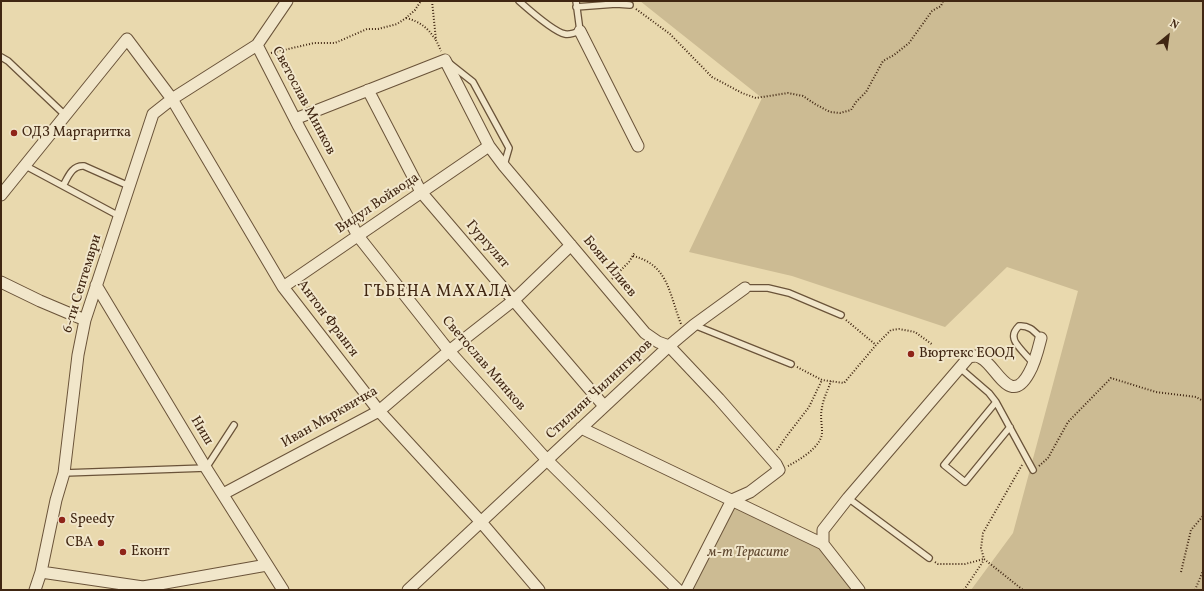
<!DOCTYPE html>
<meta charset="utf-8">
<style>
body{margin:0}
#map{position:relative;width:1204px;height:591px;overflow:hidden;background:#e9d9ae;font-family:Vollkorn,serif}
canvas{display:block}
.frame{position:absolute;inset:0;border:2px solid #402612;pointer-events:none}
.north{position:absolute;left:1148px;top:16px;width:40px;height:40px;-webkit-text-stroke:3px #f1e6ca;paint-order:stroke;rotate:29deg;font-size:11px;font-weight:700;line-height:16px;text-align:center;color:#402612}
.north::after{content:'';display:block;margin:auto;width:14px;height:18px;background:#402612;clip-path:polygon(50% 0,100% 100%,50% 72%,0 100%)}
</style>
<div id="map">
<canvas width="1204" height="591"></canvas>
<div class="frame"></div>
<div class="north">N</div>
</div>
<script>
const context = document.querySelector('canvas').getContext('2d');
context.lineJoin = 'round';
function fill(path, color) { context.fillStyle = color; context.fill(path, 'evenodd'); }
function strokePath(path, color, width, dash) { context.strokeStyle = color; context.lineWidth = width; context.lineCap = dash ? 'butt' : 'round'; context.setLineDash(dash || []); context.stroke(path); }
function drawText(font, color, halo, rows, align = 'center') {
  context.font = font + ' Vollkorn,serif'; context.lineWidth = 4; context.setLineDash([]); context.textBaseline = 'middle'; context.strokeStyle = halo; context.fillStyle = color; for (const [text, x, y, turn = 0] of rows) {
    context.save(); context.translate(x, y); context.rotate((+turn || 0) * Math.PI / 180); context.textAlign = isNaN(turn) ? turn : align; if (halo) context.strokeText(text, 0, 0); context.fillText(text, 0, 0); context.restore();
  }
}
fill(new Path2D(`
 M640,1H1203V590H971L1013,533L1078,291L1007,267L945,327L792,276L689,252L762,98Z
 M732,504L822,546L856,590H686Z`), '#ccbb93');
const service = new Path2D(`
 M519,1C528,9 554,32 565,34C570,35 575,33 580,31L576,1
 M576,7L616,4L630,5
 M1,57L8,61L65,115
 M449,63L473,82L509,148L504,165
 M24,165L119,216
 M63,186C68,177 72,165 84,166L129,186
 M745,288H768L789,293L841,315
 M694,325L791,364
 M1034,364C1029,358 1014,344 1014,338C1013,334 1016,329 1019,326C1029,325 1034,331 1041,338
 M960,368L989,393L996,402L1033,470
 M996,402L944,465L965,482L1010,427
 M64,473L206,468L234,425
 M848,498L929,558`);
const minor = new Path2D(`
 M580,31L638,146
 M257,45L299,127L358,236L449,351L547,460L678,590
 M368,90L421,192L604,406
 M295,119L445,60L489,146L504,166L645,333L658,342L669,346L719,399L776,464L779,470L750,492L732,500L686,590
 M1,195L127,39L172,99L283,287L379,411L481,522L539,590
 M1,282L40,301L85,320
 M96,285L206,468L283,590
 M283,287L489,146
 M581,428L823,544L859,590
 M223,494L379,411L449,351L514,300L571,245
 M823,544V530L848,498L969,357C974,356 977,355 981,358C996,365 1010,408 1029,373C1035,363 1038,350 1041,338
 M41,572L143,587L267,565
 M35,590L41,572L56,500L64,473L78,355L85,320L153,114L172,99L257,45L287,1
 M408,590L669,346L694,325L745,288`);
strokePath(service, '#6a5339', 8);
strokePath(minor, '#6a5339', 13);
strokePath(new Path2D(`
 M432,1L436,40L441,51
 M636,9L670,34L712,77L742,93L756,98L788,93L803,96L815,104L830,112L840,113L851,110L856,102L866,92L883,61L894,55L909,43L932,11L941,6L943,1
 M406,18C419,21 428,28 435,39
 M271,53L314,43H335L367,29H378L397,24L406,18L415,10L421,1
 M633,256C669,265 669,294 681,324
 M612,279L629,262L635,252
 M846,320L876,345
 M797,367L822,380L844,383L876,345L891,330L899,329L915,332L933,345
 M777,450L786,437L809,407L822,380
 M1022,465L983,533L981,548L984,559L1023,590
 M788,466C799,460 822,447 822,432C822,424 820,416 822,408C823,399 828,390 831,381
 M1039,466L1048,458L1068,422L1111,378L1156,392L1196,397L1203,401
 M935,562L938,564H965L984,559
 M1181,572L1191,530L1203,516
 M964,590L984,560
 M1195,590L1203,571`), '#402612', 2, [1, 2]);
strokePath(service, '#f1e6ca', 5.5);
strokePath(minor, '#f1e6ca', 11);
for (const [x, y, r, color] of [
 [14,133,4,"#8f2418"],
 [911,354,4,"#8f2418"],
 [62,520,4,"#8f2418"],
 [101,543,4,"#8f2418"],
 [123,552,4,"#8f2418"]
]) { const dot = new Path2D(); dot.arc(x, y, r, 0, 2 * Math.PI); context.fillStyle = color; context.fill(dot); strokePath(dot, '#f1e6ca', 1.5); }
drawText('14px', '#402612', '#f1e6ca', [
 ["Светослав Минков",303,101,62],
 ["Видул Войвода",378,204,-34],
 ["Гургулят",487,245,49],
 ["Боян Илиев",609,267,50],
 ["6-ти Септември",83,284,-73],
 ["Антон Франгя",327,319,53],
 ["Светослав Минков",483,364,49],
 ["Стилиян Чилингиров",600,390,-43],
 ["Иван Мърквичка",330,418,-30],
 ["Ниш",201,431,59]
]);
drawText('14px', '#402612', '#f1e6ca', [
 ["ОДЗ Маргаритка",22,133],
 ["Вюртекс ЕООД",919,354],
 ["Speedy",70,520],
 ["CBA",93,543,"right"],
 ["Еконт",131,552]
], 'left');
drawText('italic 14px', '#634b32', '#f1e6ca', [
 ["м-т Терасите",748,553]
]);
context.letterSpacing = '1px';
drawText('16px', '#402612', '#f1e6ca', [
 ["ГЪБЕНА МАХАЛА",438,293]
]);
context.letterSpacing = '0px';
</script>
